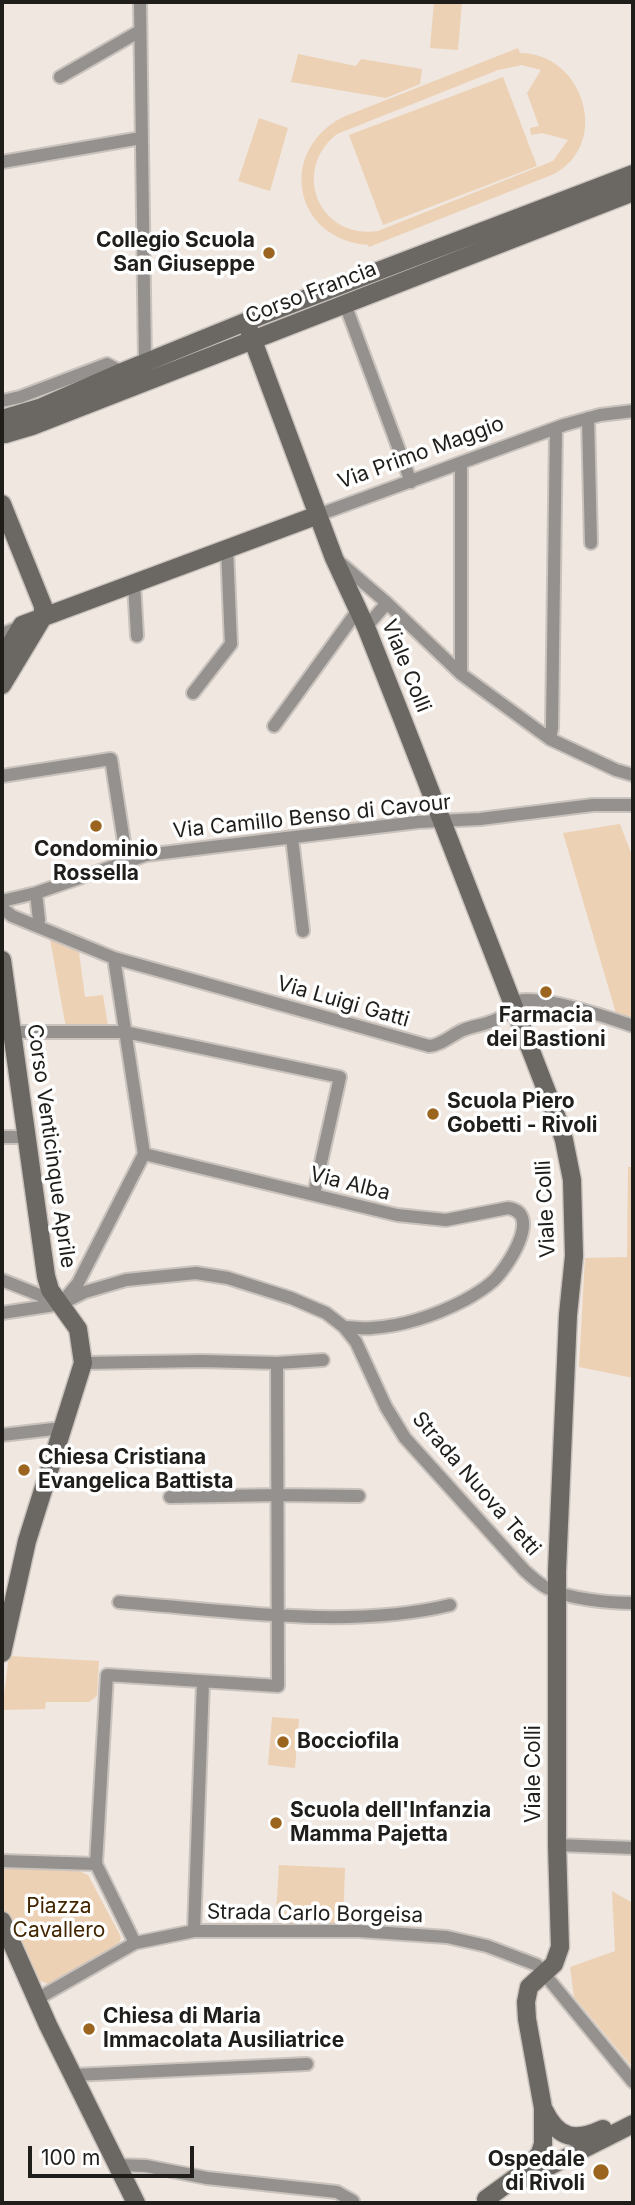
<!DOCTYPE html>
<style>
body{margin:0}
#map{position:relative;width:635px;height:2205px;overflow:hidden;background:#efe7e0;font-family:Inter,sans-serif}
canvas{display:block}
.frame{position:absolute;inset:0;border:4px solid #201e1b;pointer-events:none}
.scale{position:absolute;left:28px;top:2146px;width:166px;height:32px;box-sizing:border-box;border:4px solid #201e1b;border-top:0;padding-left:9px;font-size:21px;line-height:24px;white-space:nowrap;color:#201e1b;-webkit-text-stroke:5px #fff;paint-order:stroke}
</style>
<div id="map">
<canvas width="635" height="2205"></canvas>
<div class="frame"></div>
<div class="scale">100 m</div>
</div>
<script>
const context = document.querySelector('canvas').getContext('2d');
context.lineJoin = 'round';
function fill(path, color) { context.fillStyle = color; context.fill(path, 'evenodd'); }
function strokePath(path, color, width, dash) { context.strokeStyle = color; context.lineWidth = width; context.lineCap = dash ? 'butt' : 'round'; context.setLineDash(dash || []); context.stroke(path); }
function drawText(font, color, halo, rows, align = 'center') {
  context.font = font + ' Inter,sans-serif'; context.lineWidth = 7; context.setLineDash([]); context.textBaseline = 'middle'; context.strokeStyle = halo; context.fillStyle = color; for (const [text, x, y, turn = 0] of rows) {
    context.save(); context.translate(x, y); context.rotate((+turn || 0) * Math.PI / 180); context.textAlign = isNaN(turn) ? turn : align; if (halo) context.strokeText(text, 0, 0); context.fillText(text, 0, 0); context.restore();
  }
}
fill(new Path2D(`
 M434,2H462L458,50L430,48Z
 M518,48L520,53C583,53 612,143 554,174L369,247L368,245C293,239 277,151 343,117ZM522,65L541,70L527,93L539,126L530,128L531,135L542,133L568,140L553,161L378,231C320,240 290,171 337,134L498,70Z
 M298,54L356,66L361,59L422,69L420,84L386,98L291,82Z
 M503,77L537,166L383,225L349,135Z
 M259,118L288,128L270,191L238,181Z
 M620,824L633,858V1026L618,1020L563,833Z
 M50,939L79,952L85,997L103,995L108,1026L66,1028Z
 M628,1167H633V1378L579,1367L585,1258L627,1257Z
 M9,1656L99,1661L97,1696L89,1702H46L45,1709L2,1710Z
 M272,1717L299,1719L295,1768L268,1765Z
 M2,1865L67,1866L88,1875L121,1937L119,1944L48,1984L36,1979L2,1909Z
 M279,1865L345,1868L343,1924H287L276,1913Z
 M612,1891L633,1903V2068L574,1997L570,1967L615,1951Z`), '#edd1b4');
const street = new Path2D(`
 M140,2L145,363
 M60,77L140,31
 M2,162L141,138
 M345,304L411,482
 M2,401L20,397L107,364L122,372
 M588,418L591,543
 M461,464V674
 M318,515L564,425L600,415L633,411
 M337,560L387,603L461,674L550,739L616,770L633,775
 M134,583L137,636
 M366,627L387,603
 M2,634L22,626
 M193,693L231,644L227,548
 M274,726L358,610
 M550,739L552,728L556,428
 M2,776L111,759L127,861
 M292,838L303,931
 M36,893L39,920L37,926
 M2,901L36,893L146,855L418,822L480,819L593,805H633
 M2,908L12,916L114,958L429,1046C442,1045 451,1035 463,1030C475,1025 492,1024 503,1016C510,1012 510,1004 518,1001C541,995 610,1018 633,1026
 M2,1032H125L340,1077L314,1194
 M2,1137H26
 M144,1154L397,1215L446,1220L508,1208C544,1213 506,1270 492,1282C484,1289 474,1295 465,1300C436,1315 404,1326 372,1328C363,1329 354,1327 344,1327
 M2,1280L57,1302
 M63,1301L78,1283L144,1154L114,958
 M2,1313L61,1304L85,1292L126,1280L196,1273L228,1278L291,1298L326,1313L344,1327L356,1342L386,1407L405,1438L525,1571C532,1577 539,1584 547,1588C568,1599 609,1603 633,1603
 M83,1363L202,1361L277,1363L323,1360
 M2,1435L62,1428
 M170,1497L277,1495L359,1496
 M119,1602C224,1610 347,1630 450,1605
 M557,1845L633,1848
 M2,1861L96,1864
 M96,1864L107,1675L278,1686L277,1363
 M96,1864L135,1943
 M194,1931L203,1682
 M37,1999L135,1943L194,1931H359L447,1937L487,1946L537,1965L633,2082
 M74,2075L307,2064
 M118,2165L146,2166L207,2178L337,2192L353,2201`);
const secondary = new Path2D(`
 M246,322L334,558L366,627L402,718L557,1118L564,1140L572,1180L574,1256L568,1315L557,1571V1845L560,1947L554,1964L529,1987L526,2002L527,2019L543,2108V2144L540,2153L530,2167L486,2199
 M2,419L42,407L122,372L260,316L633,174
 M5,434L32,426L633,192
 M2,504L43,606V617
 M2,659L22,625L318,515
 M2,685L43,617
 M2,960L46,1276L50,1290L78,1329L83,1363L27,1541L2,1653
 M2,1921L48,2025L136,2203
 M544,2110C558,2139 575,2142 603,2129
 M524,2179L633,2124`);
strokePath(street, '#cac3bd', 16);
strokePath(secondary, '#cac3bd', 21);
strokePath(street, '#94918e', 12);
strokePath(secondary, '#6b6763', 18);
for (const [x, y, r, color] of [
 [269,253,7,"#9c651f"],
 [96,826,7,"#9c651f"],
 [546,992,7,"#9c651f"],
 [433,1114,7,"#9c651f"],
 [24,1470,7,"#9c651f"],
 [283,1742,7,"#9c651f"],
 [276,1823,7,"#9c651f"],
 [89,2029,7,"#9c651f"],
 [601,2172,9,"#9c651f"]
]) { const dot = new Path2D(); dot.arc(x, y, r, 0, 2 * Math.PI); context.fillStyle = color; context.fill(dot); strokePath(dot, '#fff', 2.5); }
drawText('bold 21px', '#201e1b', '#fff', [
 ["Collegio Scuola",255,241,"right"],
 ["San Giuseppe",255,265,"right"],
 ["Condominio",96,850,"center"],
 ["Rossella",96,874,"center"],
 ["Farmacia",546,1016,"center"],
 ["dei Bastioni",546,1040,"center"],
 ["Scuola Piero",447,1102],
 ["Gobetti - Rivoli",447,1126],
 ["Chiesa Cristiana",38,1458],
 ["Evangelica Battista",38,1482],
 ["Bocciofila",297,1742],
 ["Scuola dell'Infanzia",290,1811],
 ["Mamma Pajetta",290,1835],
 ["Chiesa di Maria",103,2017],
 ["Immacolata Ausiliatrice",103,2041],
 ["Ospedale",585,2160,"right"],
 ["di Rivoli",585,2184,"right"]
], 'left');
drawText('21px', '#201e1b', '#fff', [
 ["Corso Francia",311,293,-21],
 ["Via Primo Maggio",421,453,-20],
 ["Viale Colli",406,666,68],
 ["Via Camillo Benso di Cavour",312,817,-6],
 ["Via Luigi Gatti",343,1002,16],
 ["Corso Venticinque Aprile",51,1146,82],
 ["Via Alba",350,1184,14],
 ["Viale Colli",546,1209,-93],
 ["Strada Nuova Tetti",476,1484,49],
 ["Viale Colli",534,1774,-90],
 ["Strada Carlo Borgeisa",315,1914,1]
]);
drawText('21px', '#432600', '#fff', [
 ["Piazza",59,1907],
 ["Cavallero",59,1931]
]);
</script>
